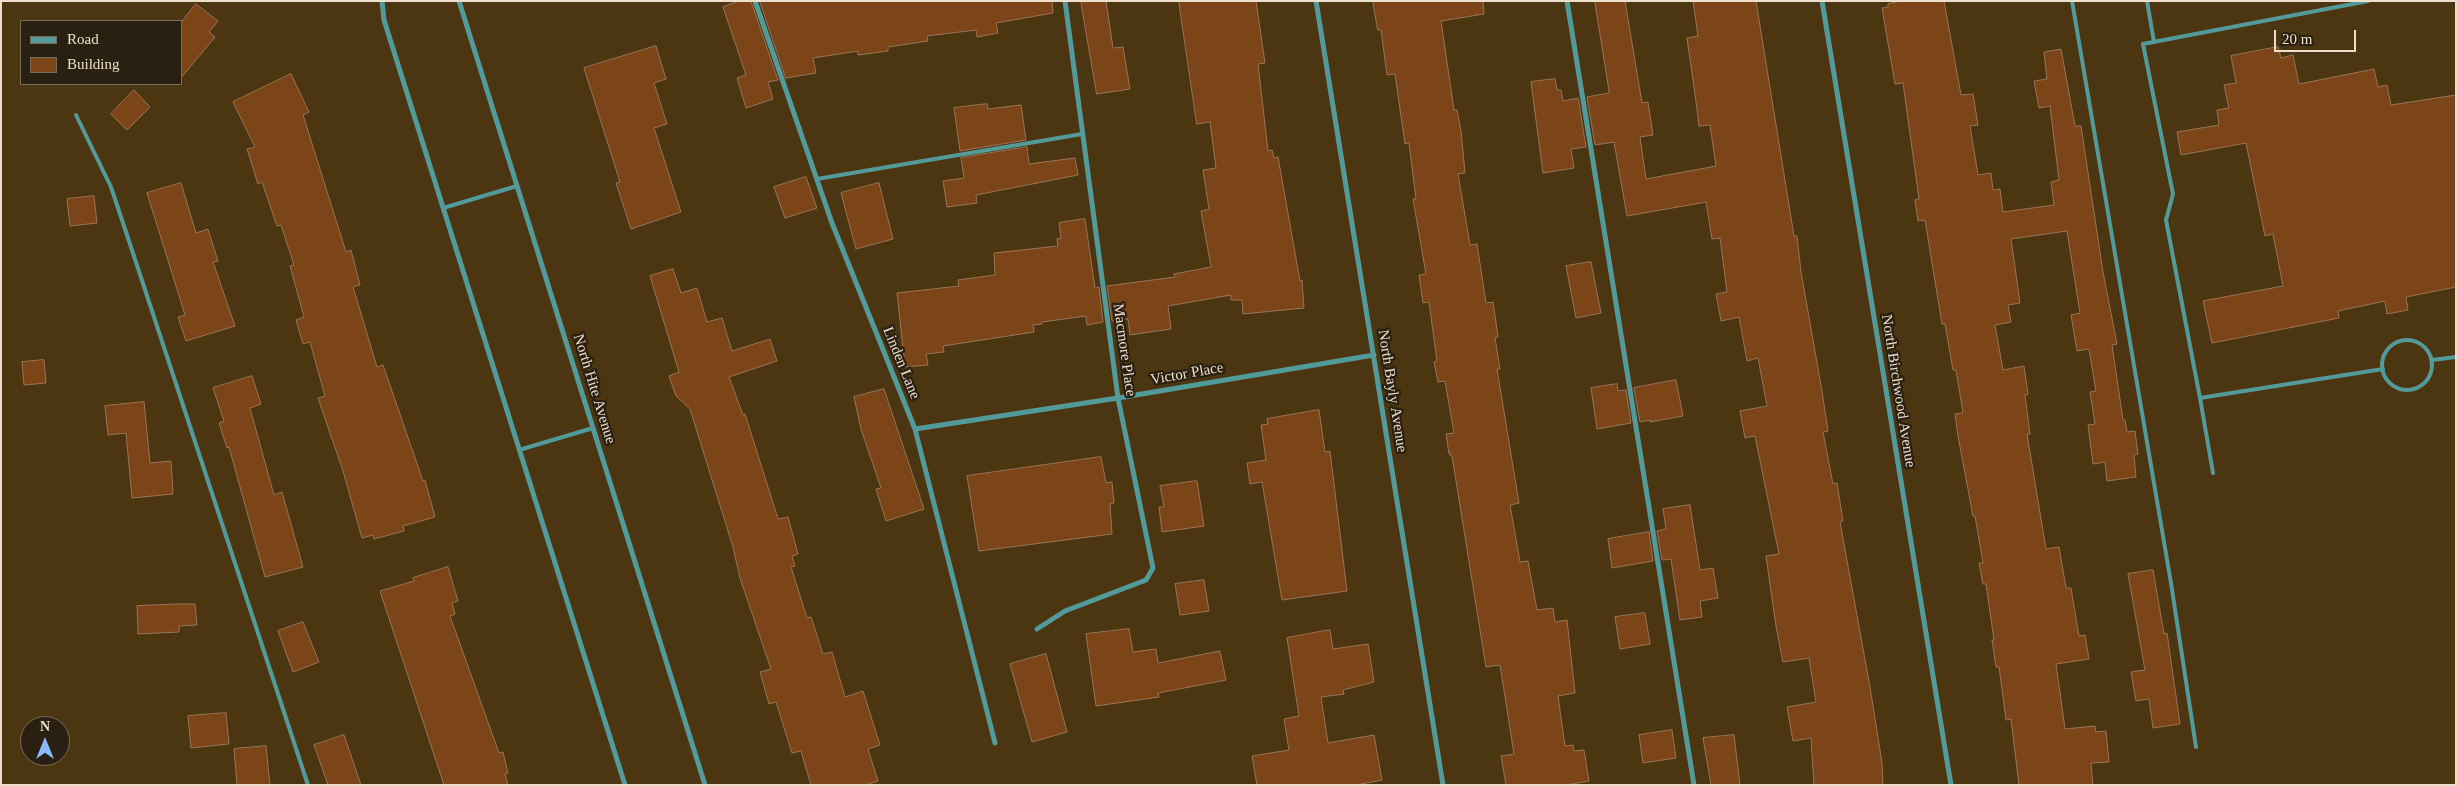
<!DOCTYPE html>
<style>
body{margin:0}
#map{position:relative;width:2457px;height:786px;overflow:hidden;background:#4c3611;font-family:Georgia,serif}
canvas{display:block}
.frame{position:absolute;inset:0;border:2px solid #eddfcb;pointer-events:none}
.legend{position:absolute;left:20px;top:20px;width:162px;height:65px;box-sizing:border-box;background:#2a2011;border:1px solid #786c5b;margin:0;padding:6px 9px;list-style:none;font-size:15px;color:#eddfcb}
.legend li{display:flex;align-items:center;gap:10px;height:25px}
.legend b{width:25px;border:1px solid #786c5b}
.north{position:absolute;left:20px;top:716px;width:50px;height:50px;box-sizing:border-box;background:#2a2011;border:1px solid #786c5b;border-radius:50%;rotate:0deg;font-size:14px;font-weight:700;line-height:20px;text-align:center;color:#eddfcb}
.north::after{content:'';display:block;margin:auto;width:18px;height:22px;background:#8abafc;clip-path:polygon(50% 0,100% 100%,50% 72%,0 100%)}
.scale{position:absolute;left:2274px;top:30px;width:82px;height:22px;box-sizing:border-box;border:2px solid #eddfcb;border-top:0;padding-left:6px;font-size:15px;line-height:18px;white-space:nowrap;color:#eddfcb;-webkit-text-stroke:4px #2a2011;paint-order:stroke}
</style>
<div id="map">
<canvas width="2457" height="786"></canvas>
<div class="frame"></div>
<ul class="legend">
<li><b style="height:6px;background:#539b9b"></b>Road</li>
<li><b style="height:14px;background:#7c4517"></b>Building</li>
</ul>
<div class="north">N</div>
<div class="scale">20 m</div>
</div>
<script>
const context = document.querySelector('canvas').getContext('2d');
context.lineJoin = 'round';
function fill(path, color) { context.fillStyle = color; context.fill(path, 'evenodd'); }
function strokePath(path, color, width, dash) { context.strokeStyle = color; context.lineWidth = width; context.lineCap = dash ? 'butt' : 'round'; context.setLineDash(dash || []); context.stroke(path); }
function drawText(font, color, halo, rows, align = 'center') {
  context.font = font + ' Georgia,serif'; context.lineWidth = 4.5; context.setLineDash([]); context.textBaseline = 'middle'; context.strokeStyle = halo; context.fillStyle = color; for (const [text, x, y, turn = 0] of rows) {
    context.save(); context.translate(x, y); context.rotate((+turn || 0) * Math.PI / 180); context.textAlign = isNaN(turn) ? turn : align; if (halo) context.strokeText(text, 0, 0); context.fillText(text, 0, 0); context.restore();
  }
}
const building = new Path2D(`
 M739,1H751L778,80L768,82L773,99L746,108L737,78L746,75L723,7Z
 M760,1H1052L1053,13L996,23L998,33L977,37L976,30L927,36L928,41L888,47V51L858,55V51L813,58L816,73L786,78Z
 M1081,1H1106L1113,48L1123,47L1130,89L1097,94Z
 M1179,1H1256L1265,63L1258,64L1268,151L1272,150L1274,158L1278,157L1300,281L1302,280L1304,308L1243,314L1242,300H1231V295L1168,306L1171,329L1130,335L1128,319L1112,321L1107,286L1175,277L1174,274L1211,267L1201,211L1209,209L1203,170L1216,168L1210,122L1197,124Z
 M1373,1H1483L1484,14L1441,21L1454,110H1457L1461,131L1465,173L1458,174L1470,245L1477,244L1486,303L1493,302L1498,337L1495,338L1500,369H1497L1519,503L1510,505L1520,562L1528,561L1537,610L1553,608L1555,622L1567,620L1575,693L1558,696L1565,746L1573,745L1574,751L1584,750L1589,781L1566,785H1506L1501,756L1514,754L1500,665L1486,667L1452,456L1449,454L1446,434L1454,433L1445,381L1438,382L1434,362L1437,361L1429,302L1423,303L1419,275L1426,274L1413,199H1416L1409,143L1405,144L1395,74L1387,75L1381,30H1378Z
 M1595,1H1625L1642,103L1648,102L1653,135L1640,137L1646,179L1716,166L1710,125L1699,126L1695,94L1687,38L1698,36L1693,1H1756L1794,236H1797L1801,272L1822,391L1828,431L1823,432L1833,484L1837,483L1843,521L1840,522L1870,687L1882,763L1883,785H1814L1811,738L1793,741L1787,707L1816,702L1809,658L1783,662L1776,626L1766,556L1779,554L1755,436L1745,438L1740,411L1767,406L1758,358L1747,361L1739,317L1721,321L1716,294L1727,292L1720,238L1712,239L1706,202L1627,216L1614,142L1595,145L1587,97L1609,93Z
 M1903,1H1944L1961,95L1973,94L1978,125L1970,126L1978,175L1991,173L1993,190L2000,189L2003,212L2054,205L2051,182L2059,180L2050,106L2039,108L2034,81L2047,79L2044,52L2061,49L2075,126H2081L2103,272L2117,344L2112,345L2123,420H2125L2127,432L2135,431L2138,454L2134,455L2136,477L2107,481L2105,462L2093,464L2088,425L2095,424L2090,392L2096,391L2089,349L2077,351L2071,315L2080,313L2067,231L2011,239L2020,303L2008,305L2011,322L1995,325L2003,370L2024,366L2028,394L2025,395L2030,434H2027L2046,549L2059,547L2066,588H2071L2079,636L2085,635L2089,659L2056,664L2065,729L2095,726L2096,732L2106,731L2109,762L2091,763L2093,785H2019L2011,719L2006,720L1999,667H1996L1992,640H1994L1986,584H1983L1979,563H1983L1975,516H1973L1958,436L1955,414L1963,413L1956,370H1953L1945,324H1942L1925,220L1918,221L1915,200L1919,199L1903,83L1895,84L1882,8L1888,7V4Z
 M196,4L218,21L209,32L215,37L181,78V23Z
 M656,46L666,79L654,83L667,124L654,128L681,212L631,229L616,183L620,182L584,68Z
 M2278,47L2281,58L2293,55L2299,84L2374,69L2378,87L2387,85L2391,105L2456,95V287L2406,297L2408,310L2387,314L2385,301L2338,311L2339,318L2212,343L2203,301L2283,286L2273,234L2265,236L2246,143L2181,155L2177,132L2219,125L2217,110L2229,108L2224,85L2236,83L2231,56Z
 M291,74L309,112L303,115L346,252L351,250L360,285L353,287L377,367L383,365L423,481L425,480L435,517L403,526L404,531L374,539L373,535L362,538L343,471L318,398L325,396L310,342L303,344L296,320L304,317L290,266L294,265L281,225L277,226L262,182L258,184L247,149L255,147L233,102Z
 M1555,79L1557,90H1561L1563,101L1578,98L1586,147L1571,149L1574,168L1543,173L1531,82Z
 M134,90L150,107L127,130L111,114Z
 M987,104L988,109L1021,105L1026,140L960,151L954,108Z
 M1027,147L1029,164L1075,158L1078,175L976,195L977,203L947,207L943,181L964,178L961,158Z
 M806,177L817,208L785,218L774,187Z
 M181,183L196,233L208,229L218,261L213,262L235,326L186,341L178,317L185,315L147,193Z
 M879,183L893,239L856,249L841,193Z
 M94,196L97,223L70,226L67,199Z
 M1085,219L1095,288L1099,287L1103,322L1087,325L1086,316L1042,322V324L1033,325L1034,332L943,346L944,352L926,354L928,365L905,367L897,293L959,286L958,280L995,275L994,253L1058,246L1057,239L1061,238L1059,223Z
 M1591,262L1601,313L1576,318L1566,266Z
 M673,269L681,293L697,288L707,322L722,318L732,351L770,339L777,361L729,377L743,415L745,414L778,519L788,517L798,554L792,556L795,566L791,567L807,618L811,617L823,654L832,652L845,697L863,691L880,745L868,749L878,781L865,785H811L801,751L792,753L776,702L769,704L760,672L771,669L740,578L733,547L690,409L676,396L669,376L679,372L650,276Z
 M44,360L46,383L24,385L22,362Z
 M252,376L261,404L250,408L274,495L282,492L303,567L265,577L229,447L227,448L219,423L224,421L213,388Z
 M1676,380L1683,416L1650,422V420L1640,422L1634,388Z
 M1617,384L1618,391L1626,390L1631,423L1597,429L1591,388Z
 M884,389L924,509L886,521L876,489L881,488L861,429L854,397Z
 M144,402L150,463L171,461L173,494L132,498L126,433L108,435L105,406Z
 M1319,410L1325,452L1330,451L1347,591L1282,600L1262,482L1250,484L1247,463L1266,460L1261,425L1268,424L1267,419Z
 M1101,457L1106,483L1112,482L1114,503L1110,504L1112,534L979,551L967,476Z
 M1197,481L1204,526L1162,532L1159,507H1164L1160,486Z
 M1690,505L1700,570L1713,568L1718,598L1700,601L1702,617L1680,620L1671,559L1662,560L1657,531L1666,529L1663,509Z
 M1649,532L1653,561L1612,568L1608,539Z
 M448,567L458,601L452,603L455,614L450,616L499,753L503,752L508,773L505,774L508,785H444L380,591L414,581L413,578Z
 M2153,570L2164,634L2167,633L2180,724L2153,728L2149,699L2136,701L2131,672L2145,670L2128,574Z
 M1204,580L1209,611L1180,615L1175,584Z
 M178,604H195L197,625L179,626V632L138,634L137,606Z
 M1645,613L1650,644L1620,649L1615,617Z
 M303,622L319,662L293,672L278,631Z
 M1129,629L1133,652L1156,649L1158,663L1220,651L1226,680L1158,693L1159,697L1096,706L1086,634Z
 M1330,630L1333,649L1368,644L1374,682L1343,690L1344,694L1321,697L1328,743L1374,735L1382,780L1356,785H1257L1252,756L1289,750L1284,719L1299,716L1287,638Z
 M1046,654L1067,732L1032,742L1010,664Z
 M226,713L229,744L191,748L188,716Z
 M1672,730L1676,758L1643,763L1639,735Z
 M344,735L361,785H328L314,745Z
 M1734,735L1740,785H1711L1703,738Z
 M266,746L270,785H237L234,749Z`);
fill(building, '#7c4517');
strokePath(building, '#99745a', 1);
strokePath(new Path2D(`
 M2072,1L2171,583L2196,747
 M2147,1L2154,42
 M76,115L111,187L129,241L308,785
 M817,179L1082,134
 M443,208L517,186
 M2382 365a25 25 0 1 1 50 0a25 25 0 1 1-50 0Z
 M2432,360L2456,357
 M2200,398L2166,220L2173,194L2143,44L2368,1
 M519,450L593,428
 M2213,473L2200,398L2383,369`), '#539b9b', 4);
strokePath(new Path2D(`
 M382,1L384,20L625,785
 M459,1L705,785
 M755,1L832,223L915,429L995,743
 M1316,1L1443,785
 M1567,1L1694,785
 M1822,1L1951,785
 M915,429L1118,398L1374,355
 M1037,629L1065,611L1146,580L1153,568L1118,398L1065,1`), '#539b9b', 5);
drawText('15px', '#eddfcb', '#2a2011', [
 ["Macmore Place",1124,350,82],
 ["Linden Lane",901,363,68],
 ["Victor Place",1187,374,-10],
 ["North Hite Avenue",594,389,73],
 ["North Bayly Avenue",1392,391,81],
 ["North Birchwood Avenue",1898,391,81]
]);
</script>
